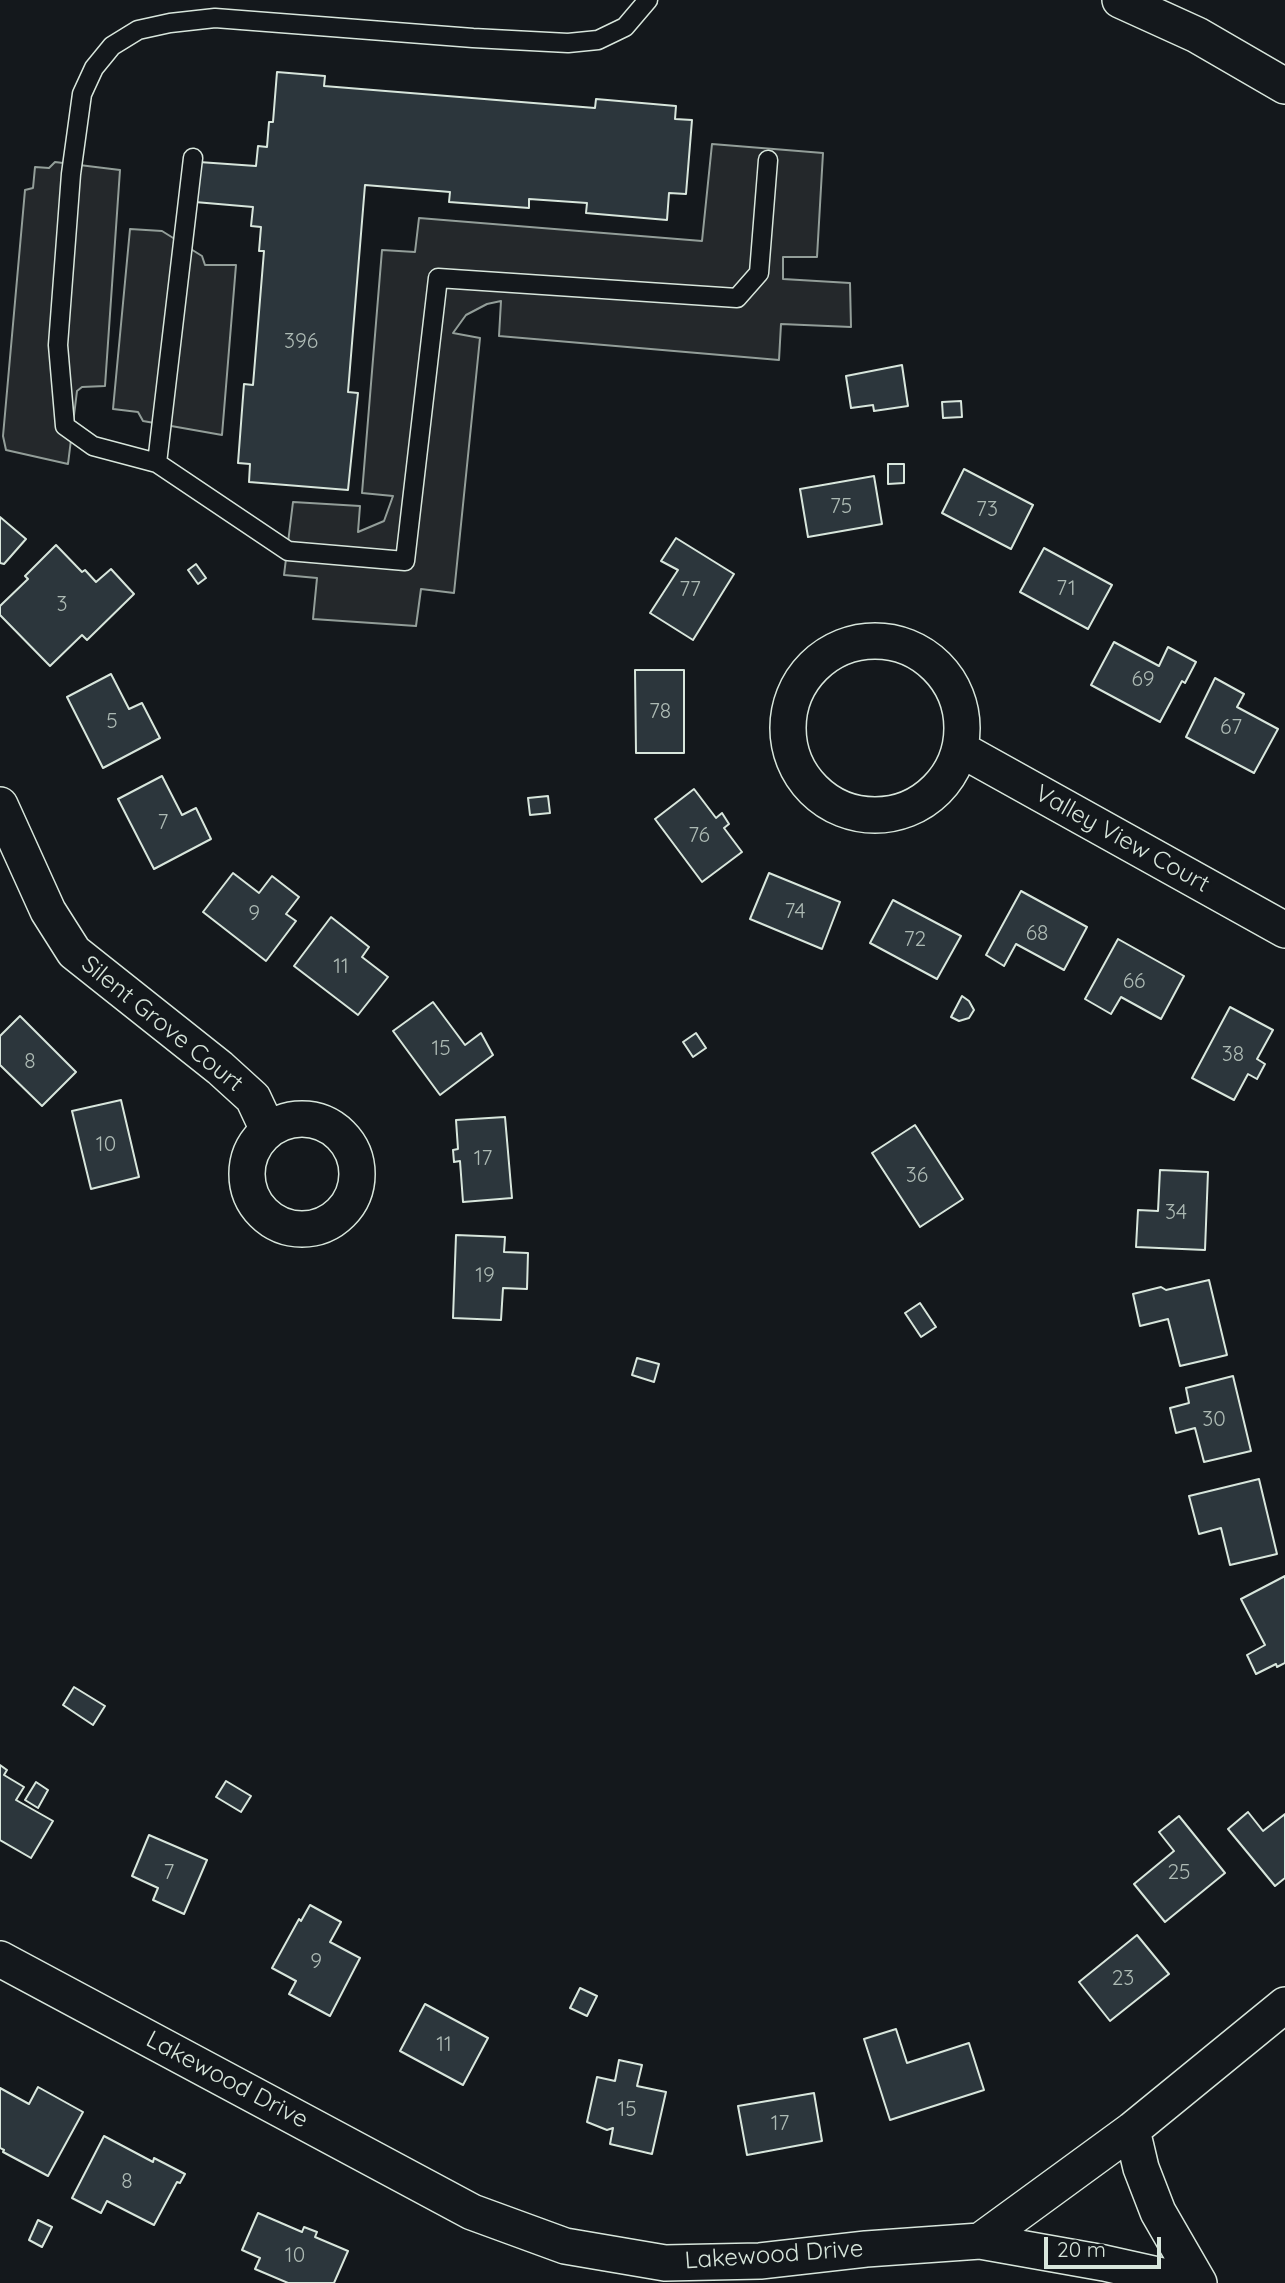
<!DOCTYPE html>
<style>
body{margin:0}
#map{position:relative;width:1285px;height:2283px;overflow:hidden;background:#14181c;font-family:Quicksand,sans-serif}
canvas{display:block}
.scale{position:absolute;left:1044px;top:2237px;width:117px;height:32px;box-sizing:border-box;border:4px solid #d8e6dc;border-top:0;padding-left:9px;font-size:21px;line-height:24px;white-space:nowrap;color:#d8e6dc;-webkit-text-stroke:5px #14181c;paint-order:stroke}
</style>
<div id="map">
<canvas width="1285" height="2283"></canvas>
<div class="scale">20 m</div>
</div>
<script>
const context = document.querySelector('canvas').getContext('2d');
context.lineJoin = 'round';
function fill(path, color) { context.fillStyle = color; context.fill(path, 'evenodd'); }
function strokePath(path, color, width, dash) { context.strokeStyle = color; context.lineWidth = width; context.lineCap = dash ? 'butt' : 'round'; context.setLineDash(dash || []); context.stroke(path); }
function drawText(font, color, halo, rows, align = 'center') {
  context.font = font + ' Quicksand,sans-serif'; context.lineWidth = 5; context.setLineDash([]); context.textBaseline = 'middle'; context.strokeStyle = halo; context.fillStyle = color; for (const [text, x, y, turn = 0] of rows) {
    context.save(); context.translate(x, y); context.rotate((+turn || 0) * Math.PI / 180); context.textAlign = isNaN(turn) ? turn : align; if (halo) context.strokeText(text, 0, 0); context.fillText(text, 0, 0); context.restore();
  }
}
const parking = new Path2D(`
 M712,144L823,153L817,257H783V279L850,283L851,327L781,324L779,360L499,336L501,301L487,304L466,315L453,333L480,338L454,593L421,589L416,626L313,619L317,578L284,575L293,502L360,506L358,532L384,521L393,496L362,493L382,250L415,252L419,218L702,241Z
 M55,162L120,170L105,386L82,387L77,391L68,464L6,450L3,436L25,190L33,188L35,167L49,168Z
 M130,229L162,231L202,256L205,265H236L222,435L143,421L138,412L113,409Z`);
fill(parking, '#24282b');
strokePath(parking, '#939e99', 2);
const building = new Path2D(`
 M277,72L325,76L324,86L595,108L596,99L676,106L675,119L692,120L686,194L669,193L667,220L586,213L587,203L529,199V208L449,202L450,192L365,185L348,392L358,393L348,490L249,482L250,464L238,463L244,384L253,385L264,251H259L261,227L251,226L253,207L195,202L199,162L256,166L258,146L267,147L269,122H273Z
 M902,365L908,406L874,411L873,405L851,408L846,376Z
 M961,401L962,417L943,418L942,402Z
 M888,464H904V483L888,484Z
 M964,469L1033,505L1011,549L942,513Z
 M874,476L882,524L808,537L800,489Z
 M0,517L26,539L4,564L0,563Z
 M676,538L734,574L693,640L650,613L678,570L661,561Z
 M56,545L82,572L85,570L96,582L111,569L134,594L87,640L82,635L50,666L0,615V606L28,579L25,576Z
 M1044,548L1112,585L1088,629L1020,592Z
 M196,564L206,578L198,584L188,570Z
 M1114,642L1159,666L1168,647L1196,662L1185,683L1182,681L1160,722L1091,685Z
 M635,670H684V753H636Z
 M111,674L129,709L142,703L160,738L103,768L67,697Z
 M1215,678L1244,694L1237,707L1278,729L1254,773L1186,737Z
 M162,776L182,815L196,808L211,839L154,869L118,799Z
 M694,789L716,818L722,813L729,824L724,828L742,852L702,882L655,819Z
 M548,796L550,813L530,815L528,798Z
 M233,873L259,893L272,876L299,897L286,914L296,921L266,961L203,912Z
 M769,873L840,902L822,949L750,919Z
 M1021,891L1087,927L1064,970L1016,944L1004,966L986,955Z
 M893,900L961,936L937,979L870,943Z
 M331,917L369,947L362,957L388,977L358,1015L294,966Z
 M1118,939L1184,976L1161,1019L1121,997L1111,1014L1085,999Z
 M962,996L969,1001L974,1010L969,1018L959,1021L951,1017Z
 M433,1002L465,1045L481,1033L493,1055L440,1095L393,1031Z
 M1230,1007L1273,1030L1257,1059L1265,1064L1257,1079L1248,1074L1234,1100L1192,1078Z
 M20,1016L76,1072L42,1106L0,1065V1036Z
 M696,1033L706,1048L693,1057L683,1042Z
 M121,1100L139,1177L91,1189L72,1111Z
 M505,1117L512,1198L463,1202L460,1161L454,1162L453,1150L458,1149L456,1120Z
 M915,1125L963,1199L920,1227L872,1153Z
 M1160,1170L1208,1172L1205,1250L1136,1247L1138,1210L1158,1211Z
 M456,1235L505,1237L504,1252L528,1253L527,1289L503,1288L501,1320L453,1318Z
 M1209,1280L1227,1355L1180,1366L1168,1319L1140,1326L1133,1294L1161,1287L1166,1290Z
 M920,1303L936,1327L921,1337L905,1313Z
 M637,1358L659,1364L654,1382L632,1375Z
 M1233,1376L1251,1451L1204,1462L1195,1428L1176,1433L1170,1408L1189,1403L1186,1388Z
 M1259,1479L1277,1554L1230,1565L1221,1528L1199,1534L1189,1496Z
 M1285,1576V1663L1277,1667L1276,1664L1256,1674L1247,1655L1265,1645L1241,1599Z
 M74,1687L105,1706L93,1725L63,1705Z
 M0,1765L7,1770L4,1775L24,1787L16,1800L53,1821L31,1858L0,1840Z
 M226,1781L251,1796L241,1812L216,1797Z
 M36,1782L48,1790L38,1808L25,1800Z
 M1248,1812L1263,1831L1285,1814V1878L1275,1886L1228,1829Z
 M1179,1816L1225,1873L1165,1922L1134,1884L1174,1851L1159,1832Z
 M149,1835L207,1860L184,1914L153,1900L158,1888L132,1876Z
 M310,1905L341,1922L330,1942L360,1958L330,2016L289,1994L296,1981L272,1968L299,1919L301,1921Z
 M1137,1935L1169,1974L1110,2021L1079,1982Z
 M580,1988L597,1996L587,2016L570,2008Z
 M425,2004L488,2038L463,2085L400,2051Z
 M896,2029L907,2063L969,2043L984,2090L890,2120L864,2039Z
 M619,2060L642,2065L637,2086L666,2092L652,2154L610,2144L613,2128L607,2130L587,2122L597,2077L615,2081Z
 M38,2087L83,2112L48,2176L3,2152L4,2150L0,2148V2088L29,2104Z
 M814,2093L822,2141L747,2155L738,2106Z
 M104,2136L153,2162L154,2158L185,2174L180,2183L177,2182L154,2225L107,2201L101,2213L72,2198Z
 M258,2213L302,2232L304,2227L317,2232L315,2237L348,2251L334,2283H288L255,2269L260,2258L242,2250Z
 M38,2220L52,2227L42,2247L29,2240Z`);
fill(building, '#2c363c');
strokePath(building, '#d8e6dc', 2);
const service = new Path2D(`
 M648,0L625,27L598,40L568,43L473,38L215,18L170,23L138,30L112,46L94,68L82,94L71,174L58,345L65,426L93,446L157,463L288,551L405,561L438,278L737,298L759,273L768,160
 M157,463L193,158`);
const minor = new Path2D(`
 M1120,0L1197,35L1285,86
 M788 728a87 87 0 1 1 174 0a87 87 0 1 1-174 0Z
 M960,749L1285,930
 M0,805L48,911L74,952L220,1068L253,1098L268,1130
 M247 1174a55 55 0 1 1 110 0a55 55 0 1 1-110 0Z
 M0,1959L472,2212L565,2246L665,2263L760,2261L866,2249L980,2241L1132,2130L1285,2005
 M1132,2130L1141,2168L1158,2212L1199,2283
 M980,2241L1104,2263L1194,2283`);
strokePath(service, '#d8e6dc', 21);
strokePath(minor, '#d8e6dc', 38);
strokePath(service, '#14181c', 18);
strokePath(minor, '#14181c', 35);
drawText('21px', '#adbab4', null, [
 ["396",301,342],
 ["75",841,507],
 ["73",987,510],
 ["71",1066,589],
 ["77",690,590],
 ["3",62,605],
 ["69",1143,680],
 ["78",660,712],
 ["5",112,722],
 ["67",1231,728],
 ["7",163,823],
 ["76",699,836],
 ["74",795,912],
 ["9",254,914],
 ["68",1037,934],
 ["72",915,940],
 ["11",341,967],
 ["66",1134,982],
 ["15",441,1049],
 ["38",1233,1055],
 ["8",30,1062],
 ["10",106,1145],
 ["17",483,1159],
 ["36",917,1176],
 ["34",1176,1213],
 ["19",485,1276],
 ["30",1214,1420],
 ["7",169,1873],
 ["25",1179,1873],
 ["9",316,1962],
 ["23",1123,1979],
 ["11",444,2045],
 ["15",627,2110],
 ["17",780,2124],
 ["8",127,2182],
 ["10",295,2256]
]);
drawText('24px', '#d8e6dc', '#14181c', [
 ["Valley View Court",1122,839,29],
 ["Silent Grove Court",162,1024,39],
 ["Lakewood Drive",227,2080,28],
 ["Lakewood Drive",774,2255,-4]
]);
</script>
